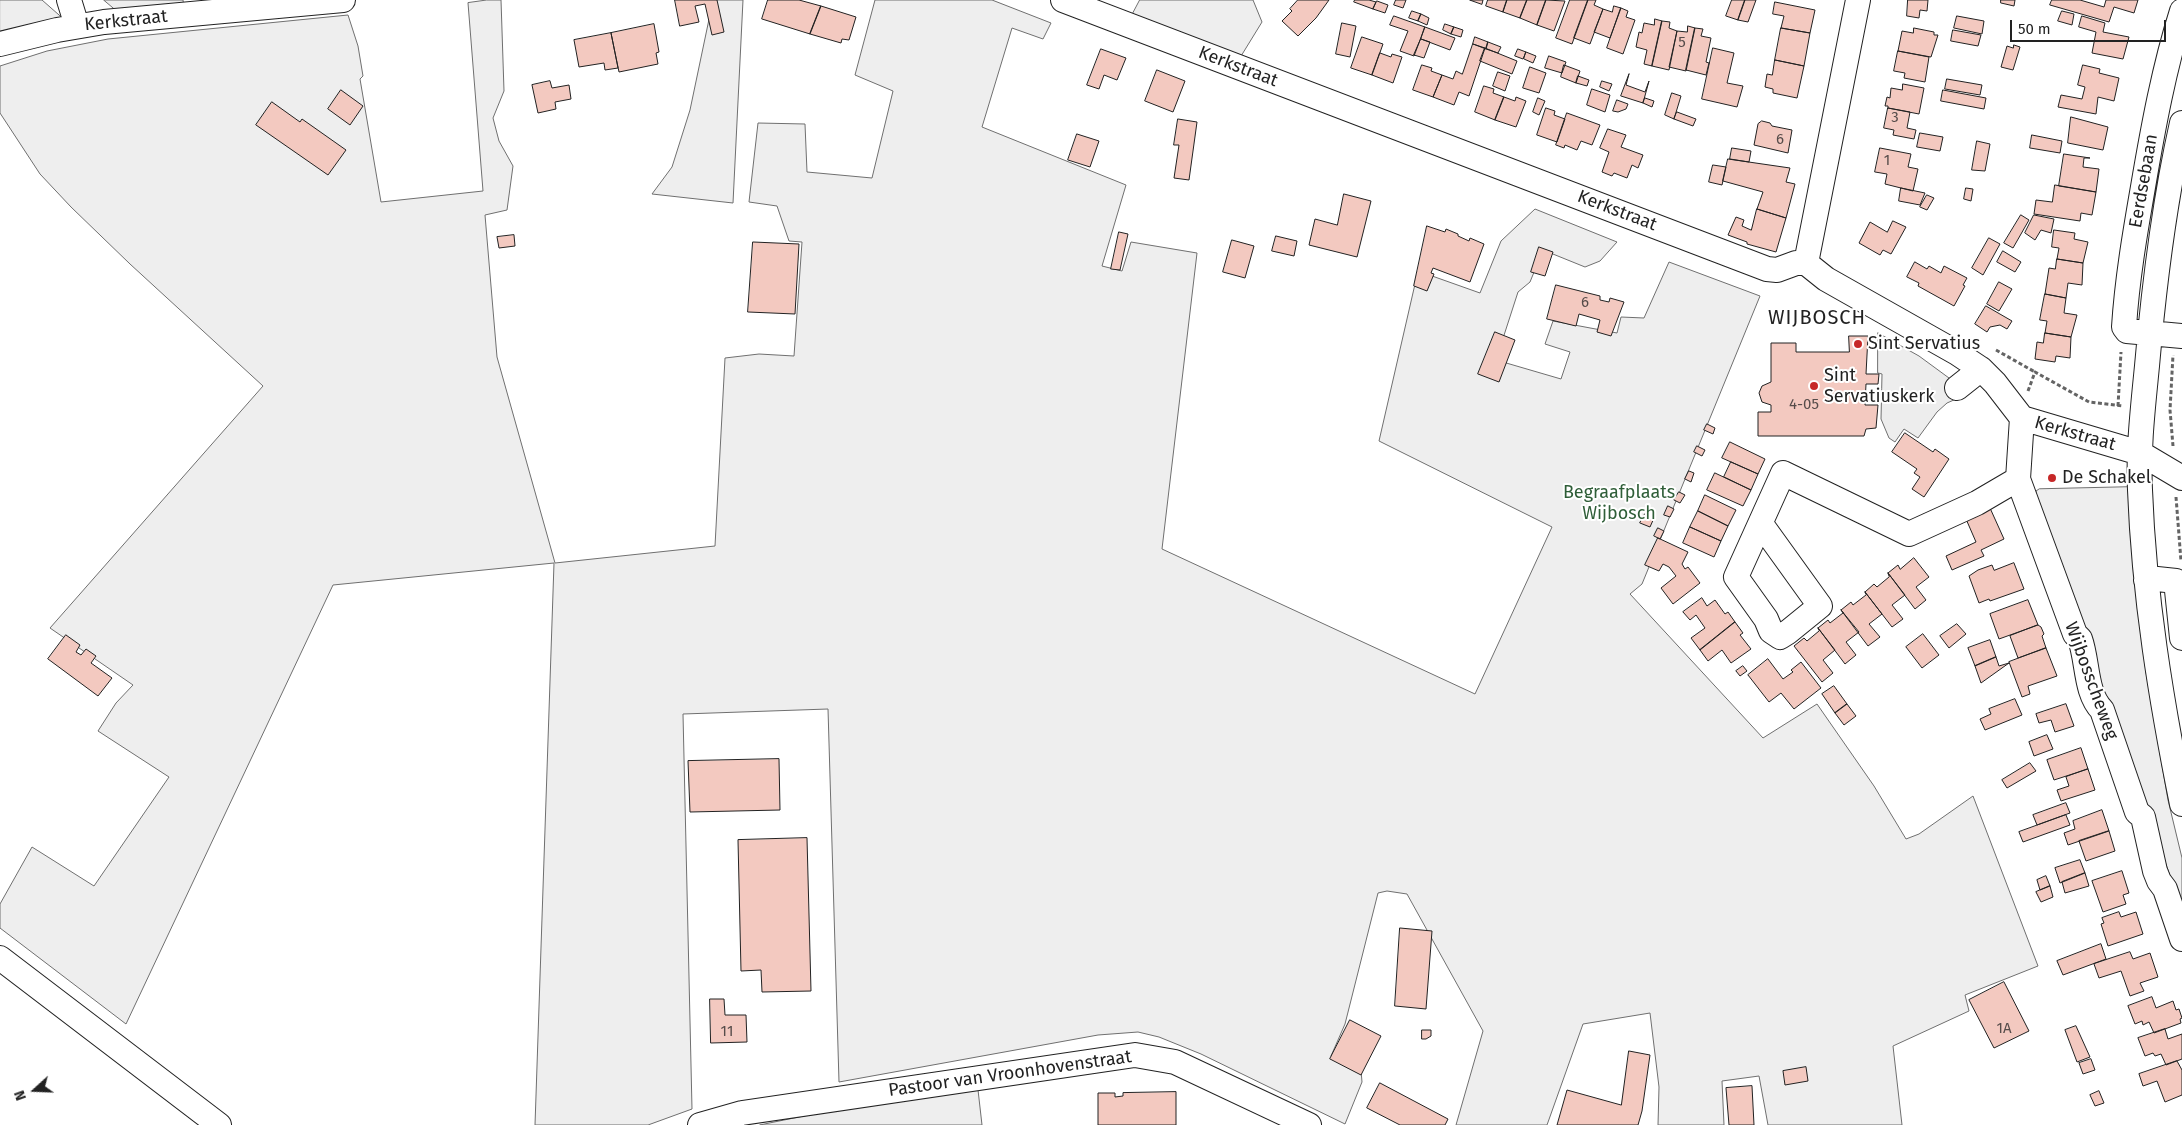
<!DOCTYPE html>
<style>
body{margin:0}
#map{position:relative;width:2182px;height:1125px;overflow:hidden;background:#fff;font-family:"Fira Sans",sans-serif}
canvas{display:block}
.north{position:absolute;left:10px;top:1065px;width:50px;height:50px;-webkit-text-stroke:4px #fff;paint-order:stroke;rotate:250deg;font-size:14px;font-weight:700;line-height:20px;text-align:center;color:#222}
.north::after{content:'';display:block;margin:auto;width:18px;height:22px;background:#222;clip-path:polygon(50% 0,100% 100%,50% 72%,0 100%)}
.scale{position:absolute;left:2010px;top:20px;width:156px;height:22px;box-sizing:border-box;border:2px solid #222;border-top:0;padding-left:6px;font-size:15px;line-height:18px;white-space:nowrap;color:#222;-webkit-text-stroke:4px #fff;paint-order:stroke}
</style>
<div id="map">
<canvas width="2182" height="1125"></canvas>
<div class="north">N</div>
<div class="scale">50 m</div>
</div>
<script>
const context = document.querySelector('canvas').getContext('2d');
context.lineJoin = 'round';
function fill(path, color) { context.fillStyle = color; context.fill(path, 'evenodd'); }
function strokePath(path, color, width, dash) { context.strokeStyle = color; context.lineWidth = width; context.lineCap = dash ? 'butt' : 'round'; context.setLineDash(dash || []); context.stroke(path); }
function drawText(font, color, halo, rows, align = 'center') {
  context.font = font + ' "Fira Sans",sans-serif'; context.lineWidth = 4; context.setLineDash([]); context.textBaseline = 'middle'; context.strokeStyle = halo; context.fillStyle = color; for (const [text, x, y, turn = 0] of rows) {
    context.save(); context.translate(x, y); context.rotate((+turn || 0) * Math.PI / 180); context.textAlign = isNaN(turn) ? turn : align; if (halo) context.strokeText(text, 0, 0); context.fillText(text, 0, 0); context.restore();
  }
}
const green = new Path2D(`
 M0,0H42L67,22L0,37Z
 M104,0H183L184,8L123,16Z
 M487,0H501L504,91L493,118L499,141L513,166L507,210L485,215L497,357L555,563L715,546L725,358L759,354L794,356L802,242L789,241L777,206L749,202L758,123L805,124L807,172L872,178L893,91L855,75L875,0H992L1051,23L1043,39L1012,28L982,127L1126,185L1102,266L1122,271L1131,242L1197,253L1162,549L1475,694L1552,527L1379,441L1418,271L1480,293L1501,241L1535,209L1617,242L1600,261L1585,267L1543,250L1530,282L1518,292L1496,360L1561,379L1570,352L1545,344L1553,321L1617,333L1621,317L1644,318L1669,262L1760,296L1642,584L1630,594L1763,738L1817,704L1874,786L1906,839L1919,834L1973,796L2038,966L1965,995L1969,1011L1893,1046L1902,1125H1768L1759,1076L1722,1081L1724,1125H1658L1659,1087L1650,1013L1583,1024L1547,1125H1456L1483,1031L1407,894L1387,891L1378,893L1345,1024L1331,1056L1361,1070L1362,1082L1345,1124L1201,1054L1159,1037L1138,1032L1098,1035L839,1082L828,709L683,714L692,1109L648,1125H535L554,563L333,585L126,1024L0,928V904L32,847L94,886L169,777L98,731L116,703L133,685L50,628L263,386L130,264L71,207L40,174L0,113V66L47,51L108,39L348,15L358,46L363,76L360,79L381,202L483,191L468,3Z
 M711,0H743L733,203L652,194L672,167L690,110L712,5Z
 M1140,0H1253L1262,22L1238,61L1130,19Z
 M2134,487L2133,556L2146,672L2168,800L2182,858V909L2035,499L2036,491L2039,489Z
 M977,1081L982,1125H760Z`);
fill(green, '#eee');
strokePath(green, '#6f6f6f', 1);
const parking = new Path2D(`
 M1878,333L1919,356L1949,378L1963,396L1947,403L1937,412L1918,438L1904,429L1895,442L1889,438L1881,419L1882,374L1878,373Z`);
fill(parking, '#ededed');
strokePath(parking, '#6f6f6f', 1);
const building = new Path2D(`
 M675,0H717L724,32L712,35L705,4L695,6L699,22L680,26Z
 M768,0H799L821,6L810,34L762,19Z
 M1298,0H1329L1316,18L1298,36L1282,21L1292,11L1290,9Z
 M1355,0H1369L1376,2L1373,9L1354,2Z
 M1396,0H1406L1403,8L1394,5Z
 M1470,0H1483L1482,4Z
 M1488,0H1507L1503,12L1486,6Z
 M1507,0H1527L1520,18L1503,12Z
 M1527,0H1546L1537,25L1520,18Z
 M1546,0L1565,1L1554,31L1537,25Z
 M1570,0H1588L1572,44L1556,38Z
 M1588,0H1596L1594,5L1603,9L1590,44L1574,38Z
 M1732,0H1745L1738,20L1726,16Z
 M1745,0H1756L1748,22L1738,20Z
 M1908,0H1928L1927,11L1920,10L1919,18L1907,16Z
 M2001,0H2015L2014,6L2001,3Z
 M2052,0H2080L2104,7L2106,0H2138L2134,13L2114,7L2109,22L2050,5Z
 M1377,1L1388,5L1385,13L1373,9Z
 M1775,2L1815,10L1810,33L1781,28L1784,16L1773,14Z
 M821,6L856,17L849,40L842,39L841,43L810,34Z
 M1614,6L1621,8L1610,38L1594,32L1603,9L1612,12Z
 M1621,8L1628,11L1626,17L1635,20L1623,54L1607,48Z
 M1412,11L1421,14L1418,21L1409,18Z
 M2062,11L2074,14L2072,25L2058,21Z
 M1421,14L1429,18L1427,25L1418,21Z
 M1394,16L1425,27L1414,56L1400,51L1408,31L1390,25Z
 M1957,16L1984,21L1982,34L1954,28Z
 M2082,16L2105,23L2103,32L2129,37L2123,59L2092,53L2096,32L2079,27Z
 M1655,19L1662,21L1652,66L1644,64L1647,50L1636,47L1639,32L1642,33L1644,23L1654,25Z
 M1662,21L1670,22L1669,28L1677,31L1669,70L1652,66Z
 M1342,23L1356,26L1350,57L1336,54Z
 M654,24L659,52L656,53L658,64L619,72L611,33Z
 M1445,24L1454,27L1451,34L1443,30Z
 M1688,26L1695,28L1686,71L1669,67L1677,31L1687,32Z
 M1425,27L1455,38L1450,50L1421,39Z
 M1454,27L1463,30L1461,37L1451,34Z
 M1695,28L1703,29L1701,36L1711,38L1706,62L1709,63L1706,75L1686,70Z
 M1781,28L1810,33L1804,66L1775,60Z
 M1914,28L1934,32V35H1938L1931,57L1898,51L1902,31L1913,33Z
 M1953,30L1981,35L1978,46L1951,41Z
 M611,33L618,68L605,70L604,63L579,67L574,40Z
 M1362,37L1383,44L1372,75L1351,68Z
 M1475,37L1488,42L1486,49L1473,44Z
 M1421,39L1430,42L1424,58L1414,55Z
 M1488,42L1501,47L1498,53L1486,49Z
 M1473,44L1485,48L1469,96L1459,92L1454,105L1433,97L1442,75L1453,79L1456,71L1462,74Z
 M2014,45L2020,47L2013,70L2001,67L2007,46L2013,48Z
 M1485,48L1517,61L1512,74L1480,61Z
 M1713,48L1734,53L1727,83L1743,86L1737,107L1702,99Z
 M1101,49L1126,58L1117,80L1104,75L1099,89L1087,85Z
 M1518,49L1526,52L1523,59L1515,56Z
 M1898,51L1929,57L1925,82L1904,78L1905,73L1894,71Z
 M1526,52L1536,56L1533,63L1524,59Z
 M1380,53L1391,57L1392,54L1402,57L1393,83L1372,75Z
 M1549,56L1566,62L1562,73L1545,68Z
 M1775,60L1804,66L1797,98L1773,93V89L1765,87L1767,74L1772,75Z
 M1422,65L1432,68L1431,71L1442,75L1433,97L1413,90Z
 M1564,65L1580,71L1576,83L1561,77Z
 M2083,65L2100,69L2099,73L2119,78L2114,101L2098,97L2096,114L2058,107L2061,95L2082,99L2085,87L2078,85Z
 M1530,67L1546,73L1539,93L1523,88Z
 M1157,70L1185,81L1173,112L1145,101Z
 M1498,72L1510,76L1505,91L1493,86Z
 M1629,74L1626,85L1645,92L1649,81L1643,103L1621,96Z
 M1578,76L1589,80L1587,86L1576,83Z
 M1947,79L1982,85L1980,95L1945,89Z
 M550,81L552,88L569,85L571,99L555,102L556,109L538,113L532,85Z
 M1602,81L1612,84L1609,91L1600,87Z
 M1903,84L1924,88L1919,114L1888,108V106H1885L1887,97L1890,98L1891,88L1902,90Z
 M1484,86L1494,89L1493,93L1504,97L1495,120L1475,112Z
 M1592,89L1610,95L1605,112L1587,105Z
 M341,90L363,106L350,125L328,109Z
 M1943,90L1986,98L1984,109L1941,101Z
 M1672,93L1681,96L1674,119L1665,115Z
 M1504,97L1515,101L1516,97L1526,101L1516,127L1495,120Z
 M1538,98L1545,101L1539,115L1533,112Z
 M1645,98L1654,101L1652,107L1643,103Z
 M1617,100L1628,104L1626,109L1618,112L1613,111Z
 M272,102L300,122L302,119L346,150L328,175L256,125Z
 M1546,108L1555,111L1554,115L1565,119L1557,142L1537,135Z
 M1888,108L1910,112L1907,128L1916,130L1914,139L1893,135L1894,130L1884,128Z
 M1677,112L1696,119L1693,126L1674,119Z
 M1567,113L1600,125L1592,145L1581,141L1577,150L1565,145L1564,148L1556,145Z
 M2071,117L2108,127L2103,150L2068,143Z
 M1178,119L1197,122L1189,180L1174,178L1179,145H1174Z
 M1762,121L1770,123L1772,126L1792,130L1788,153L1754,145L1758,124Z
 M1608,129L1626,135L1621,147L1643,155L1638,168L1632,165L1627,178L1614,173L1612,176L1602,172L1609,152L1600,148Z
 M1920,133L1943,137L1940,151L1917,147Z
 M1077,134L1099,141L1090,167L1068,160Z
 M2032,135L2062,141L2060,153L2030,148Z
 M1977,141L1990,144L1985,171L1972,170Z
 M1732,148L1751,151L1749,162L1730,159Z
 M1880,148L1911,154L1908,167L1918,169L1913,191L1885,184L1887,174L1875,172Z
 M2064,154L2090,158H2084L2083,167L2099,169L2096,192L2059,186Z
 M1728,159L1790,168L1786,182L1795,184L1786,218L1757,209L1763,192L1723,181Z
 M1713,165L1726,167L1722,185L1709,182Z
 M2055,185L2096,192L2092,215L2081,213L2080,221L2034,214L2036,200L2052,202Z
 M1901,188L1925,193L1920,205L1899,201Z
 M1966,188L1973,189L1971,201L1964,199Z
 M1344,194L1371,201L1357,257L1309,245L1315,219L1337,225Z
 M1927,195L1934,198L1927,210L1920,207Z
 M1757,209L1786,218L1776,252L1747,244V242L1728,235L1736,217L1744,220L1742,226L1751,230Z
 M2021,215L2029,220L2013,248L2004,243Z
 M2034,215L2054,219L2051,233L2041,230L2035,240L2025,233Z
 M1893,221L1906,227L1891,254L1883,250L1880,255L1859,243L1870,222L1887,232Z
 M1427,226L1445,232L1446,229L1458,234V236L1469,241L1470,238L1484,244L1470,282L1433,268L1431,273L1434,274L1427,291L1414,286Z
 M2054,230L2075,233L2074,239L2088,242L2083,263L2057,259L2059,248L2052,247Z
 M1119,232L1128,234L1120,270L1111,269Z
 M514,235L515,246L499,248L497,237Z
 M1276,236L1297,241L1294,256L1272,251Z
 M1989,238L2000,244L1983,275L1972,268Z
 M1232,240L1254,246L1245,278L1223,272Z
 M753,242L799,244L795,314L748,312Z
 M1539,247L1553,252L1545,276L1531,272Z
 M2003,251L2021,262L2015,272L1997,262Z
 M2057,259L2083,263L2082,285L2068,283L2066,298L2045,294L2049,268L2055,269Z
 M1915,262L1927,269L1929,266L1941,273L1944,266L1967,278L1963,285L1965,286L1954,306L1918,286L1919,283L1907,277Z
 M1999,282L2012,289L1999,311L1987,304Z
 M1556,285L1600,296V300L1609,302L1610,298L1624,302L1611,336L1597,332L1600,320L1579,314L1576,326L1547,319Z
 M2045,294L2066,298L2064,313L2077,315L2071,337L2045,333L2047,321L2040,320Z
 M1986,306L2012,321L2007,329L2000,325L1990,327L1987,332L1975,324Z
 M1495,332L1515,340L1499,382L1478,374Z
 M2045,333L2071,337L2070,358L2056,356L2055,362L2035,359L2037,342L2043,343Z
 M1849,336H1868L1866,374H1879L1878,384H1866L1865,405H1878L1876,428L1866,429L1864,436H1758V412H1771V405L1762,402L1759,393L1762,386L1771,382V343H1796V352H1849Z
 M1707,424L1715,428L1713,434L1704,430Z
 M1905,433L1933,452L1935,449L1949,459L1924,497L1912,489L1920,477L1914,473L1917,469L1892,452Z
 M1730,442L1765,459L1758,474L1722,458Z
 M1697,446L1705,450L1702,456L1694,452Z
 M1731,462L1758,474L1751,490L1724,477Z
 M1689,471L1694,473L1691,482L1685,479Z
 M1715,473L1751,490L1743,506L1707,490Z
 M1679,492L1685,495L1680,503L1674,500Z
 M1705,495L1736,510L1728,526L1698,511Z
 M1668,506L1674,509L1670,517L1664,515Z
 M1990,508L2004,539L1981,550L1984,556L1952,570L1946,556L1976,542L1966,519Z
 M1698,511L1728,526L1721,541L1690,527Z
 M1645,514L1654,518L1650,527L1640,523Z
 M1690,527L1721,541L1714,557L1683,543Z
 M1658,528L1664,531L1660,539L1654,536Z
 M1658,538L1688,552L1682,564L1685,569L1688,567L1700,583L1673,604L1661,588L1676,576L1669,567L1663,564L1659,571L1645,565Z
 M1914,558L1929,577L1916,587L1926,600L1915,609L1888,573L1898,565L1900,569Z
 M2014,563L2024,589L1990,601L1989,599L1979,603L1969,576L1978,570L1992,565L1994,570Z
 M1888,573L1905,595L1892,605L1903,619L1892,627L1865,592L1874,584L1877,587L1889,577Z
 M1865,592L1882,614L1869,624L1880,637L1868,646L1841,610L1851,602L1853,605L1866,595Z
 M1702,598L1707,606L1715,600L1725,614L1728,612L1735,622L1700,650L1691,638L1705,628L1696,615L1690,620L1683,612Z
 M2028,600L2038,625L1999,639L1990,614Z
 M1841,610L1859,632L1846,642L1856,655L1845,664L1818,628L1828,620L1830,623L1843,613Z
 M1735,622L1743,633L1740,635L1751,649L1731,663L1722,650L1708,661L1700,650Z
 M1957,624L1966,634L1949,648L1940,636Z
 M2038,625L2041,627L2044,634L2042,636L2046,648L2018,658L2010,636Z
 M1818,628L1835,650L1823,660L1833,673L1822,682L1794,646L1804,638L1807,641L1819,631Z
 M1923,634L1939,655L1922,668L1906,647Z
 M66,635L80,645L76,652L81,655L86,649L96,656L91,663L112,678L98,696L48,659Z
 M1990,640L1996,657L1975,666L1968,648Z
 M2046,648L2057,676L2028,686L2030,694L2022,697L2009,662Z
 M1996,657L1999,666L2009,663L1981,683L1975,666Z
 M1768,659L1783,679L1793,672L1791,670L1801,662L1821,688L1794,709L1781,693L1769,702L1748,675Z
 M1743,666L1747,671L1740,676L1736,671Z
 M1834,686L1847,704L1835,713L1822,694Z
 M2015,699L2022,715L1985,730L1980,719L1991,714L1989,709Z
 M1847,704L1856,716L1844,725L1835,713Z
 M2066,704L2074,726L2055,732L2051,720L2039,723L2036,714Z
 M2047,735L2053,749L2034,756L2029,742Z
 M2081,748L2088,769L2054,780L2047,760Z
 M779,759L780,810L690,812L688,761Z
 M2030,763L2036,771L2007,788L2002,780Z
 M2088,769L2095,790L2061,801L2057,790L2069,786L2066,777Z
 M2066,803L2070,813L2037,825L2033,815Z
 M2102,810L2109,831L2068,845L2064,833L2075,829L2073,821Z
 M2066,815L2070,825L2023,842L2019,832Z
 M2109,831L2115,851L2086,861L2079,841Z
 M807,838L811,991L762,992L761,970L741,971L738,840Z
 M2080,860L2085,873L2060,883L2055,868Z
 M2122,871L2129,893L2123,895L2126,904L2103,912L2092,881Z
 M2085,873L2089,886L2065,893L2062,882Z
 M2046,876L2050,886L2040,890L2037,880Z
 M2050,886L2053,897L2041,902L2036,892Z
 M2119,912L2121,917L2136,912L2143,934L2108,946L2101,924L2104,923L2102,918Z
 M1400,928L1432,931L1426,1009L1395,1006Z
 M2101,944L2106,959L2063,975L2057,961Z
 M2130,952L2133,959L2150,953L2158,977L2140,983L2144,991L2130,996L2121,971L2099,978L2094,964Z
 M2004,982L2029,1031L1994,1048L1969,1000Z
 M2152,997L2156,1008L2173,1001L2176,1010L2179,1009L2182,1018L2180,1019L2181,1023L2154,1033L2149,1022L2143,1025L2142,1021L2135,1024L2128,1006Z
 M710,999H724L725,1015H746L747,1042L711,1043Z
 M1350,1020L1381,1036L1361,1075L1330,1059Z
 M2076,1026L2090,1057L2077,1062L2065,1030Z
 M2165,1029L2168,1039L2182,1034V1059L2166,1065L2161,1054L2155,1056L2153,1053L2145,1056L2138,1038Z
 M1422,1030H1431V1036L1426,1039H1422Z
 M1629,1051L1650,1055L1642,1111L1638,1125H1557L1567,1090L1621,1105Z
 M2091,1059L2095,1070L2083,1074L2079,1063Z
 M2177,1061L2182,1070V1095L2165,1102L2157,1081L2143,1086L2139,1074Z
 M1806,1067L1808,1081L1785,1085L1783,1071Z
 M1380,1083L1448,1119L1445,1125H1400L1367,1108Z
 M1752,1086L1754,1125H1729L1726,1088Z
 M2099,1091L2104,1103L2095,1106L2090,1095Z
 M1176,1092V1125H1098V1093H1115V1097L1123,1096V1093Z`);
fill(building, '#f3c9c0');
strokePath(building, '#222', 1);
const minor = new Path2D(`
 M69,0L77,26
 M1063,0L1767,269L1777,270L1796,263H1806L1826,279L1957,353L1981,369L1995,383L2022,418L2140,453L2182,478
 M2182,11C2164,68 2153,128 2143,187C2135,233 2127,280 2124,327L2127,331L2182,336
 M0,44L57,30L104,22L343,0
 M2182,123C2164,203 2154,285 2147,366C2143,407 2138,449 2140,490C2144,596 2161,700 2182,804
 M1806,263L1858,0
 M1957,388L1981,369
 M2022,418L2018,479L2075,634L2080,639C2088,661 2085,693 2102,710L2137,812L2143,817L2155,871L2159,881L2165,889L2182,939
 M1761,524L1820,606L1788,632L1780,637L1771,631L1766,619L1736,577L1783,473L1909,534L1977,503L2018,479
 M2146,580L2157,579L2176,581L2182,638
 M0,958L219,1125
 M700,1125L742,1113L1135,1055L1175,1062L1309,1125`);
strokePath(minor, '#222', 26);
strokePath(new Path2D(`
 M1996,350L2035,372
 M2028,391L2035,372L2089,402L2123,406
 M2118,406L2121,352
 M2173,446L2170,410L2173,355
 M2176,497L2181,561`), '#646464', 3, [4, 2.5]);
strokePath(minor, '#fff', 24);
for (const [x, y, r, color] of [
 [1858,344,5,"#c62828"],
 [1814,386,5,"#c62828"],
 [2052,478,5,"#c62828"]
]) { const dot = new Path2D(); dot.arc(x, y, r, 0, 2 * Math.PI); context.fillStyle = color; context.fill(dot); strokePath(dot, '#fff', 2); }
drawText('15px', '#564c4a', null, [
 ["5",1682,43],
 ["3",1895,118],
 ["6",1780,140],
 ["1",1887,161],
 ["6",1585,303],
 ["4-05",1804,405],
 ["1A",2004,1029],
 ["11",727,1032]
]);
drawText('18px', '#222', '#fff', [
 ["Kerkstraat",126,21,-6],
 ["Kerkstraat",1238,67,21],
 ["Eerdsebaan",2144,181,-80],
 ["Kerkstraat",1617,211,21],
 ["Kerkstraat",2075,434,16],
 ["Wijbosscheweg",2091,681,70],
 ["Pastoor van Vroonhovenstraat",1010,1074,-8]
]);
drawText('18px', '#222', '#fff', [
 ["Sint Servatius",1868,344],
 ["Sint",1824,376],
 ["Servatiuskerk",1824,397],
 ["De Schakel",2062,478]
], 'left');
drawText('18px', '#2f5e38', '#fff', [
 ["Begraafplaats",1619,493],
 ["Wijbosch",1619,514]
]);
context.letterSpacing = '1px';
drawText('20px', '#222', '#fff', [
 ["WIJBOSCH",1817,318]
]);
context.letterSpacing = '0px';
</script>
